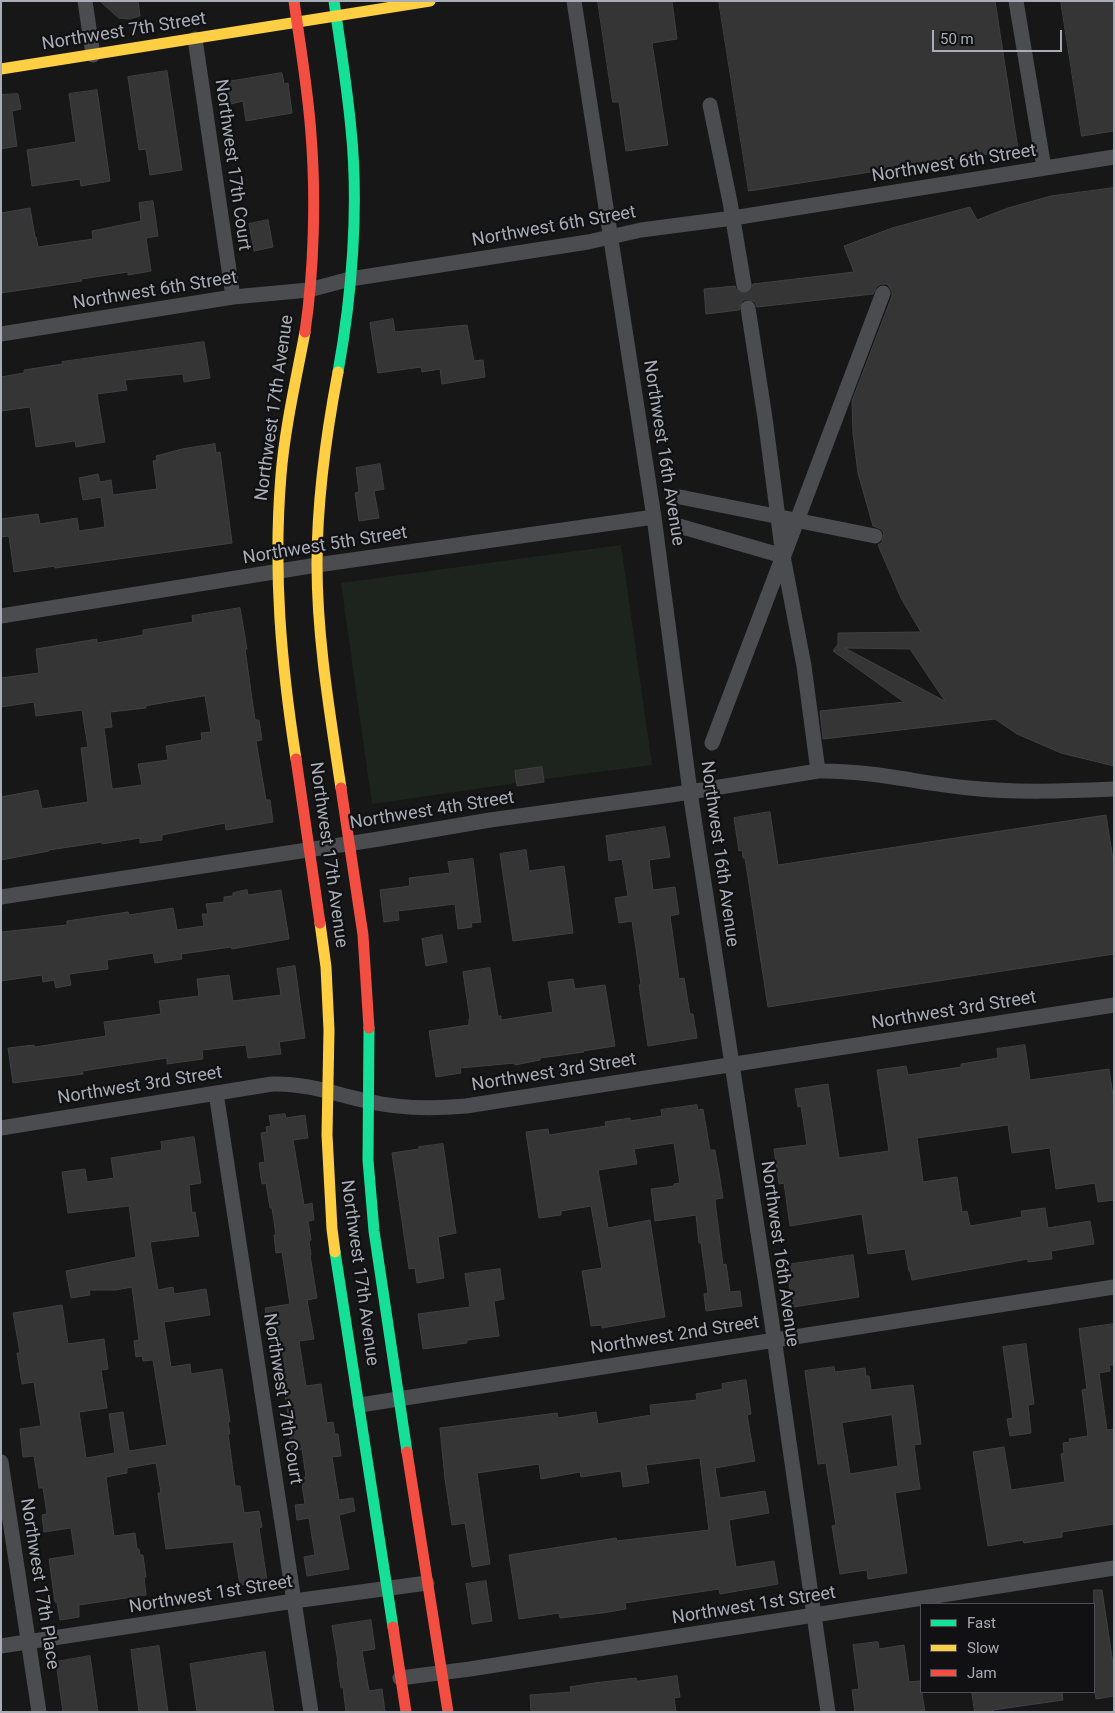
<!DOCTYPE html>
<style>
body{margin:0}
#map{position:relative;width:1115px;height:1713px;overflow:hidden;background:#171717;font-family:Roboto,sans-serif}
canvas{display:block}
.frame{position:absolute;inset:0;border:2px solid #a8adb8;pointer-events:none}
.legend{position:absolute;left:920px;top:1603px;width:175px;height:90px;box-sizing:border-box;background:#111113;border:1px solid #4d4f55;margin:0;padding:6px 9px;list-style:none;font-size:15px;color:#a8adb8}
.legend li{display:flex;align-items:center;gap:10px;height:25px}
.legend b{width:25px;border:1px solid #4d4f55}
.scale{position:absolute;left:932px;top:30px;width:130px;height:22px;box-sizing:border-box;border:2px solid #a8adb8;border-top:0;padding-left:6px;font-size:15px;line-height:18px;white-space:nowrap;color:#a8adb8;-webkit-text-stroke:4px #111113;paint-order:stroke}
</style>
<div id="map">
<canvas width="1115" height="1713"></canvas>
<div class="frame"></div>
<ul class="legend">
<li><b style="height:6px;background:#16e098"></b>Fast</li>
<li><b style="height:6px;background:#ffcf43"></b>Slow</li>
<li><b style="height:6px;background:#f24e42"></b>Jam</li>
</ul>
<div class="scale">50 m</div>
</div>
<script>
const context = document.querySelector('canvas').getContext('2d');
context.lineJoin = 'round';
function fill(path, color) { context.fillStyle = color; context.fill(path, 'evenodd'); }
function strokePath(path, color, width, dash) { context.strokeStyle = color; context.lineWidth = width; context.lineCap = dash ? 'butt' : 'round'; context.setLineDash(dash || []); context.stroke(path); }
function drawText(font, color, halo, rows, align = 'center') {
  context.font = font + ' Roboto,sans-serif'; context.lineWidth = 4.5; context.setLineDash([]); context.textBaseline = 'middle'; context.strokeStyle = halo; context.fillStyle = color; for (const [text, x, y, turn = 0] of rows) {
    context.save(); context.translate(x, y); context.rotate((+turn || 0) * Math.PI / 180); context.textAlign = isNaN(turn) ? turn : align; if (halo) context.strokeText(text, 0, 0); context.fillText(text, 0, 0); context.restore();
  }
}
fill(new Path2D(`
 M621,545L652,765L544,779L542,768L516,771L517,783L372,804L341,583Z`), '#1d241e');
const building = new Path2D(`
 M100,1H138L140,16L129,19L119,18Z
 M598,1H672L677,39L652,43L668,145L626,151L619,102H613Z
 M719,1H995L1018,149L749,191Z
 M1061,1H1114V131L1082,136Z
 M167,71L182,170L150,175L146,149L139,150L128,77Z
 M282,73L284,84L288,83L292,113L246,121L243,101L231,104L227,82Z
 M97,90L110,181L81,186L80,179L32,186L27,150L76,142L69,94Z
 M18,94L21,109L12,111L17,146L1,149V95Z
 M1114,188V766L1061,753L1017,734L995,719L823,739L820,711L904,702L833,651L838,644V633L921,632L901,598L878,545L882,542L884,533L881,529L873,526L858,473L853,433L852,401L892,296V291L887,284H882L877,286L873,294L757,307L755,302L747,299L742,301L739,310L706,314L704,289L735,286L737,291L745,294L750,292L753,284L854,272L844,246L892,228L970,207L977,220L1008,208L1051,196ZM845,648L910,649L945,701Z
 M153,201L158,236L146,238L151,271L128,275V272L81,279L82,281L1,293V213L30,208L35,237H36L38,247L93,239L92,231L141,221L139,203Z
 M268,220L273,247L254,251L249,224Z
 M393,319L395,332L467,325L474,361L483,360L485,377L442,384L440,369L422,372L421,367L378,373L370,323Z
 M204,342L210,378L184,382L183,374L125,380L127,390L97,394L105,442L76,447L75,441L36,447L30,407L1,411V377L24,373V370L63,364L62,362Z
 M215,444L216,453L220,452L232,543L55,568V566L14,572L9,536L1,537V519L38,514L40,524L77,518L79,531L105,527L101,497L83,500L79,478L98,474L100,482L111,480L113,495L157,489L153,461L157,460L156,456L182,449Z
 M380,464L384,489L374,491L379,518L359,521L355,493L359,492L356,468Z
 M240,608L247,649H245L255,720H259L262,740L256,741L266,800H270L273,822L226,830L225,823L162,835V840L140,843V838L102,844V842L49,850V851L1,860V797L38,790L42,809L88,802L81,748L88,747L82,710L36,716L34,702L1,707V678L39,673L36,649L97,639V643L143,635V630L193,622L192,616ZM205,696L211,732L201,733L202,740L166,746L168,760L138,764L142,785L113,789L112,788L104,728L112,727L110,712L146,708V706Z
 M542,767L544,782L517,786L515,771Z
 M770,812L778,865L1106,815L1114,866V954L768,1007L745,858H743L742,850L739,851L734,818Z
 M665,827L670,857L649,860L653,890L675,887L679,914L670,916L679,979L684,978L690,1014H693L697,1038L648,1046L639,985L641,984L632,921L619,923L615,898L628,896L622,859L609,861L606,836Z
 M526,850L529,871L564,866L573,933L513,941L500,854Z
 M473,859L481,922L471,923L472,927L458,929L455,904L398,911L399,920L384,922L380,890L410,886L409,878L450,873L448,862Z
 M247,890L248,895L281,890L289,939L232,949L231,947L181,954L182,959L155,963L153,953L107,960L108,969L69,974L71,985L56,988L54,980L43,982L42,975L1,981V932L67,925V921L128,912L129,915L173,908L177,930L204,926L202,914H208L206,904L224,902V897L233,896V893Z
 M442,935L447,962L426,966L422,939Z
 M295,966L305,1038L279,1042L281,1054L248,1058L246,1045L202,1050L203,1059L167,1064V1058L82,1071L83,1074L13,1083L8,1048L34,1045L35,1047L106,1036L104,1022L161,1014L159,1001L199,996L197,979L229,975L233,1001L281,995L277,969Z
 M490,968L498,1016H501V1020L553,1012L548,982L573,979L575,989L605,985L615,1046L583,1051L584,1052L540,1058V1060L515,1065V1063L460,1068L461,1073L436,1077L429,1031L469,1025V1019H470L463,972Z
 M1025,1045L1030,1080L1109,1069L1114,1102V1200L1098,1202L1095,1183L1056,1189L1050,1148L1012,1153L1008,1125L917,1138L923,1182L957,1177L962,1212L967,1211L970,1226L1022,1217L1021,1211L1045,1208L1048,1228L1090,1221L1094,1244L1051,1251L1052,1259L1028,1262V1259L912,1280L910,1271H909L905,1249L868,1254L862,1214L790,1226L784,1183L779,1184L774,1149L807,1145L801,1106L798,1107L795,1089L828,1084L839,1158L889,1151L877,1070L906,1066L908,1075L961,1067V1064L998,1058L997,1049Z
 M697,1105L698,1110L703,1109L710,1150H715L720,1179L723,1198L716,1199L715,1201L723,1265L726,1264L730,1292L740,1291L742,1306L706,1311L704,1294L708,1293L701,1243H699L696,1215L655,1221L651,1189L674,1186V1184L680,1183L674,1143L634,1149L637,1164L598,1170L608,1228L650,1220L665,1317L602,1328V1325L591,1326L582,1271L602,1268L591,1206L561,1211V1215L539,1218L526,1132L548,1129L549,1135L606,1126L605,1122L630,1118V1121L662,1116L661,1110Z
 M285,1114L286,1118L305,1115L308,1138L293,1140L304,1205L312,1203L314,1220L308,1221L311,1240L309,1241L311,1255H310L317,1298L307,1300L314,1339L299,1341L306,1386L321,1384L327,1423L333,1422L335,1434H338L341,1456L332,1457L339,1500L353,1498L355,1511L339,1515L349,1569L307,1576L304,1557L315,1555L309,1518L297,1520L295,1505L305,1504L301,1478L306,1477L302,1449L296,1450V1448L292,1449L289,1434H291L283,1381H279L265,1308L290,1304L282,1252L276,1253L274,1235H276L272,1208H270L266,1183L262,1184L259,1163L265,1162L261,1133L267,1132L266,1127L271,1126L269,1116Z
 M194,1137L201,1183L189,1185L192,1213L195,1212L199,1236L150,1242L158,1290L173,1287L174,1294L206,1289L210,1315L164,1322L171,1367L190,1364L191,1374L222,1369L230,1422H228L230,1434H228L235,1486H240L244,1513L259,1511L262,1527L259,1528L267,1581L240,1585L233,1542L166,1549L158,1493H161L156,1463L127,1468V1473L106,1477L114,1536L135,1533L137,1549H139L140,1555H143L146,1577H144L146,1595L79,1605V1617L60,1620L57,1602H55L49,1559L75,1555L71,1528L44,1532L42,1515L47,1514L43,1488H39L34,1456L23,1457L20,1429L41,1426L34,1382L22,1384L17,1353H20L13,1313L62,1305L68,1344L104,1339L108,1369L101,1370L107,1408L79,1412L86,1458L115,1453L109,1414L123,1412L129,1451L167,1445L153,1360L143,1361L142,1356L136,1357L134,1341L139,1340L132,1287L116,1290H89L90,1295L71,1298L66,1271L136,1257L129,1206L68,1213L62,1172L85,1169L87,1182L114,1178L111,1158L162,1150L161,1142Z
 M443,1144L456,1233L438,1237L444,1278L417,1283L415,1268L409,1269L392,1153L419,1149V1147Z
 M853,1255L859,1297L793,1307L786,1265Z
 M500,1269L504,1299L494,1301L499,1336L467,1340V1343L423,1349L418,1314L470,1307L465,1274Z
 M1114,1324V1365H1109L1110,1371L1099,1373L1107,1430L1114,1429V1524L1062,1532V1537L1024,1543L1023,1540L988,1546L973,1452L1004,1447L1011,1490L1065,1482L1061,1454L1064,1453L1063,1443L1070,1442L1069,1439L1088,1436L1082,1390L1087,1389L1079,1329Z
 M1026,1344L1034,1404L1028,1405L1031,1433L1010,1436L1007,1419L1013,1418L1003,1347Z
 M834,1367L835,1372L865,1368L866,1376H869L871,1390L913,1385L921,1444L914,1445L920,1489L895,1493L907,1573L868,1579L867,1570L840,1574L832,1526L836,1525L826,1463L818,1464L805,1371ZM892,1415L898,1466L850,1474L842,1423Z
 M746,1380L751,1414L747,1415L755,1461L715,1468L720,1498L765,1491L769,1513L729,1520L736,1567L774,1561L778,1584L720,1594L719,1589L625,1603L626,1609L602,1613L560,1618L559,1613L519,1619L509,1555L616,1538L617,1541L709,1530L700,1458L646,1465L649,1483L623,1487L621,1471L581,1477L580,1472L541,1479L539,1464L477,1473L490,1564L472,1567L465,1523L452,1525L445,1479L440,1428L557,1413L558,1418L596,1412L598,1424L651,1415L650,1405L697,1400L696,1394L723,1389L722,1384Z
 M486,1581L492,1621L472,1624L466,1584Z
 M1094,1590H1102L1114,1671V1696L1096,1699L1094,1686Z
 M371,1620L375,1649L362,1651L369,1691L382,1689L385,1712H346L343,1687L341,1688L337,1662H338L332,1626Z
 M878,1642L879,1649L904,1645L909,1682L920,1681L925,1712H855L852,1690L859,1689L853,1645Z
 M159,1646L168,1712H139L131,1650Z
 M265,1652L274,1712H197L190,1664Z
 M90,1656L98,1712H63L56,1662Z
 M677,1676L680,1697L674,1698L676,1712H531L530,1695L571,1692L570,1687L594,1683L636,1678L637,1681Z
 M972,1692H1062L1063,1700L993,1710V1712H975Z`);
fill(building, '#353536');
strokePath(building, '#3f4043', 1);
strokePath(new Path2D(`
 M744,285L748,308`), '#343537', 15, [15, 8]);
strokePath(new Path2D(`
 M85,1L93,55
 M574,1L654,517L690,792L771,1317L828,1712
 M1016,1L1044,168
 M195,39L233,297
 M710,105L730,202L744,285
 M748,308L765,418L783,556L804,666L818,771
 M1,334L233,297L309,290L350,279L588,242L641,230L733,218L1114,157
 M675,496L875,536
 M679,526L783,556L712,743
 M784,555L883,293
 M1,616L317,565L654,517
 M1,897L379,839L490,820L671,795L818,771C869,770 918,783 969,788C1017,793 1066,791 1114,789
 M216,1093L311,1712
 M1,1128L272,1084C306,1083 335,1094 367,1101C400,1109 433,1109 466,1106L1114,1005
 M360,1405L1114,1287
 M1,1462L39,1712
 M1,1646L294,1601L427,1583
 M400,1678L470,1669L1114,1568`), '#4b4c50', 15);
strokePath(new Path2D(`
 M334,1C340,44 347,86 351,129C359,207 352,295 338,372
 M369,1028L368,1160L374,1231L407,1452
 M335,1252L393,1627`), '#16e098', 11);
strokePath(new Path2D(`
 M1,69L430,1
 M338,372C326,435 317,500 317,564C317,639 330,714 341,788
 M296,759C281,663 273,572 281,475C285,427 296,380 305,332
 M320,923L326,967L329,1030L327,1135L332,1229L335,1252`), '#ffcf43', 11);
strokePath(new Path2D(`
 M294,1C300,45 308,90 311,134C316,196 314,271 305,332
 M296,759L320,923
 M341,788L363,935L369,1028
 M407,1452L448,1712
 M393,1627L406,1712`), '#f24e42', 11);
drawText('18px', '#a8adb8', '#111113', [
 ["Northwest 7th Street",124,32,-9],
 ["Northwest 6th Street",954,164,-9],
 ["Northwest 17th Court",232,165,82],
 ["Northwest 6th Street",554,227,-10],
 ["Northwest 6th Street",155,291,-9],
 ["Northwest 17th Avenue",275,408,-82],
 ["Northwest 16th Avenue",663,453,81],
 ["Northwest 5th Street",325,546,-9],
 ["Northwest 4th Street",432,811,-9],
 ["Northwest 16th Avenue",719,854,82],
 ["Northwest 17th Avenue",328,855,82],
 ["Northwest 3rd Street",954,1011,-9],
 ["Northwest 3rd Street",554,1073,-9],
 ["Northwest 3rd Street",140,1086,-9],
 ["Northwest 16th Avenue",779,1254,82],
 ["Northwest 17th Avenue",359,1273,82],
 ["Northwest 2nd Street",675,1336,-9],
 ["Northwest 17th Court",282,1399,81],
 ["Northwest 17th Place",39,1584,81],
 ["Northwest 1st Street",211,1595,-9],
 ["Northwest 1st Street",754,1606,-9]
]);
</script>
